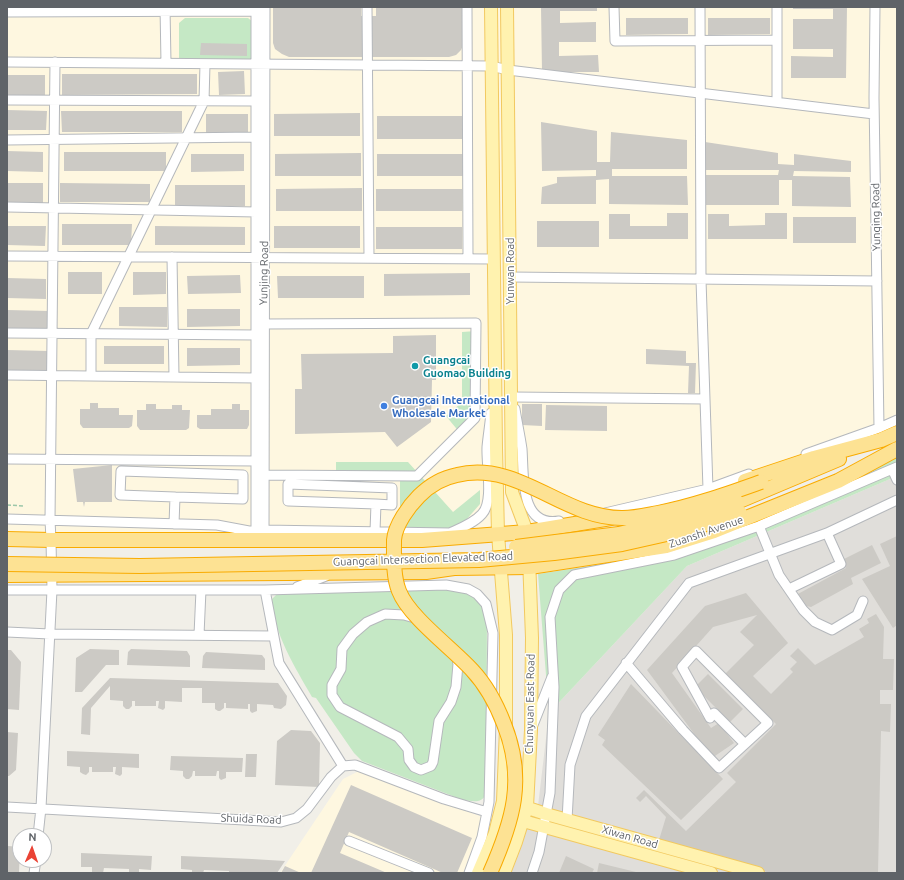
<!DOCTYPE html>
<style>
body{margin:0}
#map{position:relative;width:904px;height:880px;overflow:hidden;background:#f1efe8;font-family:Ubuntu,sans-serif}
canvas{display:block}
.frame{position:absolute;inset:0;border:8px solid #5f6368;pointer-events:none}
.north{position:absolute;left:12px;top:828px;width:40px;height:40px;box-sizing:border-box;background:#fff;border:1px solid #bfc1c3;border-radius:50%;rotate:2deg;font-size:11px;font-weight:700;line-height:16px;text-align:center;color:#5f6368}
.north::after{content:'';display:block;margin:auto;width:14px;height:18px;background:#ea4335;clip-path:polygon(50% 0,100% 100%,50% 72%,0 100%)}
</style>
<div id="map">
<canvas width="904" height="880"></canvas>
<div class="frame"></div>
<div class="north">N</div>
</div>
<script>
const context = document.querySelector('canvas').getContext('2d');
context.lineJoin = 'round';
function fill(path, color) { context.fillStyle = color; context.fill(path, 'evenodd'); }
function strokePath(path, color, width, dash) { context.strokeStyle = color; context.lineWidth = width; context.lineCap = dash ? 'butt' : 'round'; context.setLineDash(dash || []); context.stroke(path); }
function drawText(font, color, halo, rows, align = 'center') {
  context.font = font + ' Ubuntu,sans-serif'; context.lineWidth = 3; context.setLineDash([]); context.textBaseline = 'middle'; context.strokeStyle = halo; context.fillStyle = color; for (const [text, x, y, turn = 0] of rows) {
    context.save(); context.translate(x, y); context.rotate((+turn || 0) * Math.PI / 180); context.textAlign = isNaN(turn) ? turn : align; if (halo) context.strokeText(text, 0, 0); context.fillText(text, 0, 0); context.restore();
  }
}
fill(new Path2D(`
 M7,7H897V414L879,423L881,440L691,500L527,532L7,539Z
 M359,771L512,828L495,873H280L343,779Z`), '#fef7e0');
fill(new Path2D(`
 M897,476V873H502L523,820L536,823L549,713L687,566Z`), '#e0deda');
fill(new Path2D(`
 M185,18H248L253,22V61L179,60V23Z
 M476,331L475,398H462V332Z
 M460,404H475V418L460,433L446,416Z
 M897,457V476L687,566L549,713L538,574L654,556L788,507Z
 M336,462H408L453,512L480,490V504L466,520L450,530L400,529V476L336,475Z
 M454,589L467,591L483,605L487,616L486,794C482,804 472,801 463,800L362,761L354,753L316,698L312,697C295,667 274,635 272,599L277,594Z`), '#c5e8c5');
fill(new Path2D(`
 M273,7H361V16H376V7H464V43L461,50L456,55L449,57H289L282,54L275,49L273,43Z
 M541,7H597V11H560V23L596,22V42H559V56L598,55L599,72H542Z
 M793,7H847L846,78H791V56L833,57V49H793V19H833V9H793Z
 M626,18H688V34L626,35Z
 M708,18H770V34L708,35Z
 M201,43L247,44V56L200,55Z
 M244,71L245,94L219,95L218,72Z
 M62,74H197V94L62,95Z
 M7,75H45V95H7Z
 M7,110L47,111L46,130H7Z
 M61,111H182V132H62Z
 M360,113V136H274V114Z
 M206,114H248V134H206Z
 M377,116H463V139H377Z
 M541,122L597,131V162H610L611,132L687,140V169H612V176H687L688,205L609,204V179L596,180V204H541L542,187L557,183V177L596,176V170L542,171Z
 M705,142L778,153V164L794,165V154L851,161V172L794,171L793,176L850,177L851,207L792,206V180H779V205H703V175H778L779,170H704Z
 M7,151L43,152V172L7,171Z
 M64,152H166V171H64Z
 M361,153V176H275V154Z
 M191,154H244V171L191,172Z
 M377,154H463V176H377Z
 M7,183H43V203H7Z
 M60,183L150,184V202H60Z
 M175,185H245V206H175Z
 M362,188V211H276V189Z
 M376,189H462V211H376Z
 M667,213H688V239H609V214H630V226H667Z
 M765,213H787V239H708V214H729V226L765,225Z
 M793,217H856V243H793Z
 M537,221H599V247H537Z
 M62,224H132L131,245H62Z
 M7,226H46L45,246L7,245Z
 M155,226L245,227V245H155Z
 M274,226H360V248H274Z
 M376,227H462V249H376Z
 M68,272H102V294H68Z
 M133,272H166V294L133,295Z
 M470,273V295L384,296V274Z
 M240,275L241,293L188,294L187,276Z
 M277,276H364V298H278Z
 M7,278L46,279V299L7,298Z
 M119,307H167V327L119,326Z
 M187,309H240V326L187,327Z
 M7,310L50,311V330H7Z
 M436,335V380H432L431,422L397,447L385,432L295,434V389H302L301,354L393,353V336Z
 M104,346H164V364H104Z
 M187,348H240V365L187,366Z
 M646,349L686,351V363H696L695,393H688L689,366L646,364Z
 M7,350L49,351V371L7,370Z
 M90,403H98V408H119V415H133L132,426L129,428H83L80,424V409H90Z
 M146,404H156V409H172V405H182V410H190L189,428L186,430H140L137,426V410H146Z
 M232,404H240V410H249V425L247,429H200L197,427V415H211V409H232Z
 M522,404H542V426L522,425Z
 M546,405L607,406V431L545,430Z
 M112,465V502H85L84,507L83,502H77L73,469Z
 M897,536V625L893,628L862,579L890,566L880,544Z
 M872,545L881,563L851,578L853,584L811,607L802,605L796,595L846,568L842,560Z
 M746,593L788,643L753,676L771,694L793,672L790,669L797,662L790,656L798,648L815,665L864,637L859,629L869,623L867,619L876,614L884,627L883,659H894L893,690H880V704H891L890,732L881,731L878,873H770L659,840L666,817L646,796L640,802L636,798L644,790L686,831L736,782L727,773L776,724L725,674L754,645L740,632L757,615L713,627L672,673L711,728L719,723L734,743L712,758L647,670L705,606Z
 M90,649L119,650V665H106L82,692H75L76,658Z
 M131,649L187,651L190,656V667L127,665L128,652Z
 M7,650H11L21,662L19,710L7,709Z
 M206,652L262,655L265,659V670L202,668L203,656Z
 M708,674L743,709L730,722L695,687Z
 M110,678L278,683L287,696L286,705L281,709L274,708L273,705L257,704V711L252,713L250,711V704H248V709L226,708V703H224V708L220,711H218L215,709V703H202V688H182V702L165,701V708L163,710L158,708L159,701H156V706H135V701H132V706L129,709H126L123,706V701L110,700V686L91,708L90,735L81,734L82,708Z
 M631,684L723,779L681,820L602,745L605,740L598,735Z
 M291,730L311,731L320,743L319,787L275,785L277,741Z
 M7,732L18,733L16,770L9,776H7Z
 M67,751L139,754V768L122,767V774L120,776L115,774L116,767H113V772H92V767H89V772L86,775L83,774L80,772V767L67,766Z
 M246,754H257L256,777H245Z
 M171,756L243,758L242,772H226V778L221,780L219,778V771H217L216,776H195V771H193L192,776L189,779H186L183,776V771L170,770Z
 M351,785L472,838L457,873H443L349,832L340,853L387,873H311Z
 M8,846L20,847L19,873H7Z
 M81,853L152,856L151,870L139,869V873H129V869L104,868L103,873H92V867H81Z
 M181,856L252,859L285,861L277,873L240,872L239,873H229V871L204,870L203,873H192V870L181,869Z
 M566,856L594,869L592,873H559Z
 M599,863L636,872V873H597Z
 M285,866L301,873H281Z`), '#cccac5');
const minor = new Path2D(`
 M165,7L166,63
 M256,7V536
 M367,7L369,258
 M467,7L468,258
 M614,7L615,41L777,40
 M700,7L701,280L708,489
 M777,7V102
 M875,7L874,98L879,428
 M7,12L256,11
 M7,62L491,66L508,70L874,114
 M7,100L256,101
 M7,140L256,137
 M7,207L256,212
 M7,256L494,259
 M172,257L174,377
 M510,277L877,281
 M264,324L476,323L475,418L417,476L264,475
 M7,333L256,335
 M7,375L256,378
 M91,376V334L204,101L205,64
 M513,397L705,399
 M515,409C517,422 520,435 522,449C524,474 519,528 559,521
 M806,454L879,428L897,420
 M7,459L256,461
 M892,469L897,480
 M605,513L708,489L749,474
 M7,519L217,525L249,531L264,530L450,533C461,528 474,523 482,514C494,502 486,464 487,447C488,436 490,424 491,413
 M174,524L175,497L120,495L121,471L243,475V499L175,497
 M759,526L779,575L803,610L815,622L832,630L857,615L863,601
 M375,531L376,504L288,501V484L392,488V505L376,504
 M264,536L265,7
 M297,587L326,576
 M789,589L841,564L827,533L897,500
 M7,590H265L446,585L468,589L477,594L486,604L493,633L489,802L482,837L469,873
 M265,590L279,663L343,766
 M418,619L404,615L385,614L367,622L353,634L342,649L341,669L332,685V695L340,707L398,737L408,749L409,760L414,767L421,770L431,766L433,762L439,721L451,702L456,687L458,664L456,654
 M7,632L50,634L273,636
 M199,635L201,590
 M626,663L683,730L719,768L768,723L696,651L682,667L710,718L714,713L745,744
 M533,725L552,677
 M7,807L281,822L296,818L307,809L331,777L343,766L355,765L444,799L487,812
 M567,820L570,765L586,716L689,583L827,533
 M38,836L41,808L52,590L51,540L50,520L55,62
 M349,841L429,873
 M34,873L36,860
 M532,873L539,852L550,793L554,687L550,617L559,590L574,575L674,555L759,526L897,467`);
const major = new Path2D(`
 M507,7L512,492L527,532L528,540
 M519,805L546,814L758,873
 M516,819L711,873
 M478,873L495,833L503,801L506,728V635L498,534L496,448L491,7
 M504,873L516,842L527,807L531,730L532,638L529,558`);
const highway = new Path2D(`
 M745,481L814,458L881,440L897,433
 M737,502L839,459
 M7,539L51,540H422L527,532L611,518
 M7,575L426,572L454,568L530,567L666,546L714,531L838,481L897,449`);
strokePath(minor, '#b5b8bc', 11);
strokePath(major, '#f2c960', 14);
strokePath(highway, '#f9ab00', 16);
strokePath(new Path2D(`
 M7,505L24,506`), '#9cc7a9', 1.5, [4, 2]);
strokePath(minor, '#fff', 9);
strokePath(major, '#fff2af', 12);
strokePath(highway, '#fde293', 14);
const highwayBridge = new Path2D(`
 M516,547L619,534L685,518L737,502
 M7,564L140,566L479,560L554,553L622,544L689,529L740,513
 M490,873C513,821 526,779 504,724C496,703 487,686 472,670C452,648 409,617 399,591C393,576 394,557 394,540C395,525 409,506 419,496C430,485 442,478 457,475C519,460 563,519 623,518C635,518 647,515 658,513C694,506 727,494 761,482`);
strokePath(highwayBridge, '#f9ab00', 16, []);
strokePath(highwayBridge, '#fde293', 14);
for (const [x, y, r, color] of [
 [415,366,4,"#0f9aa8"],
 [384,406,4,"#3f7fe0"]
]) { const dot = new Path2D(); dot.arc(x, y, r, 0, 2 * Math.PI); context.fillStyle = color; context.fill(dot); strokePath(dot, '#fff', 1.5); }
drawText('11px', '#5f6368', '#fff', [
 ["Yunqing Road",876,217,-91],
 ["Yunwan Road",510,271,-90],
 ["Yunjing Road",264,273,-89],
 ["Zuanshi Avenue",706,532,-19],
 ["Guangcai Intersection Elevated Road",423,559,-2],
 ["Chunyuan East Road",530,704,-89],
 ["Shuida Road",251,819,2],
 ["Xiwan Road",630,837,16]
]);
drawText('bold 11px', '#0d838f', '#fff', [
 ["Guangcai",423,360],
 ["Guomao Building",423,373]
], 'left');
drawText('bold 11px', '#366cbe', '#fff', [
 ["Guangcai International",392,400],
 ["Wholesale Market",392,413]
], 'left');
</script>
